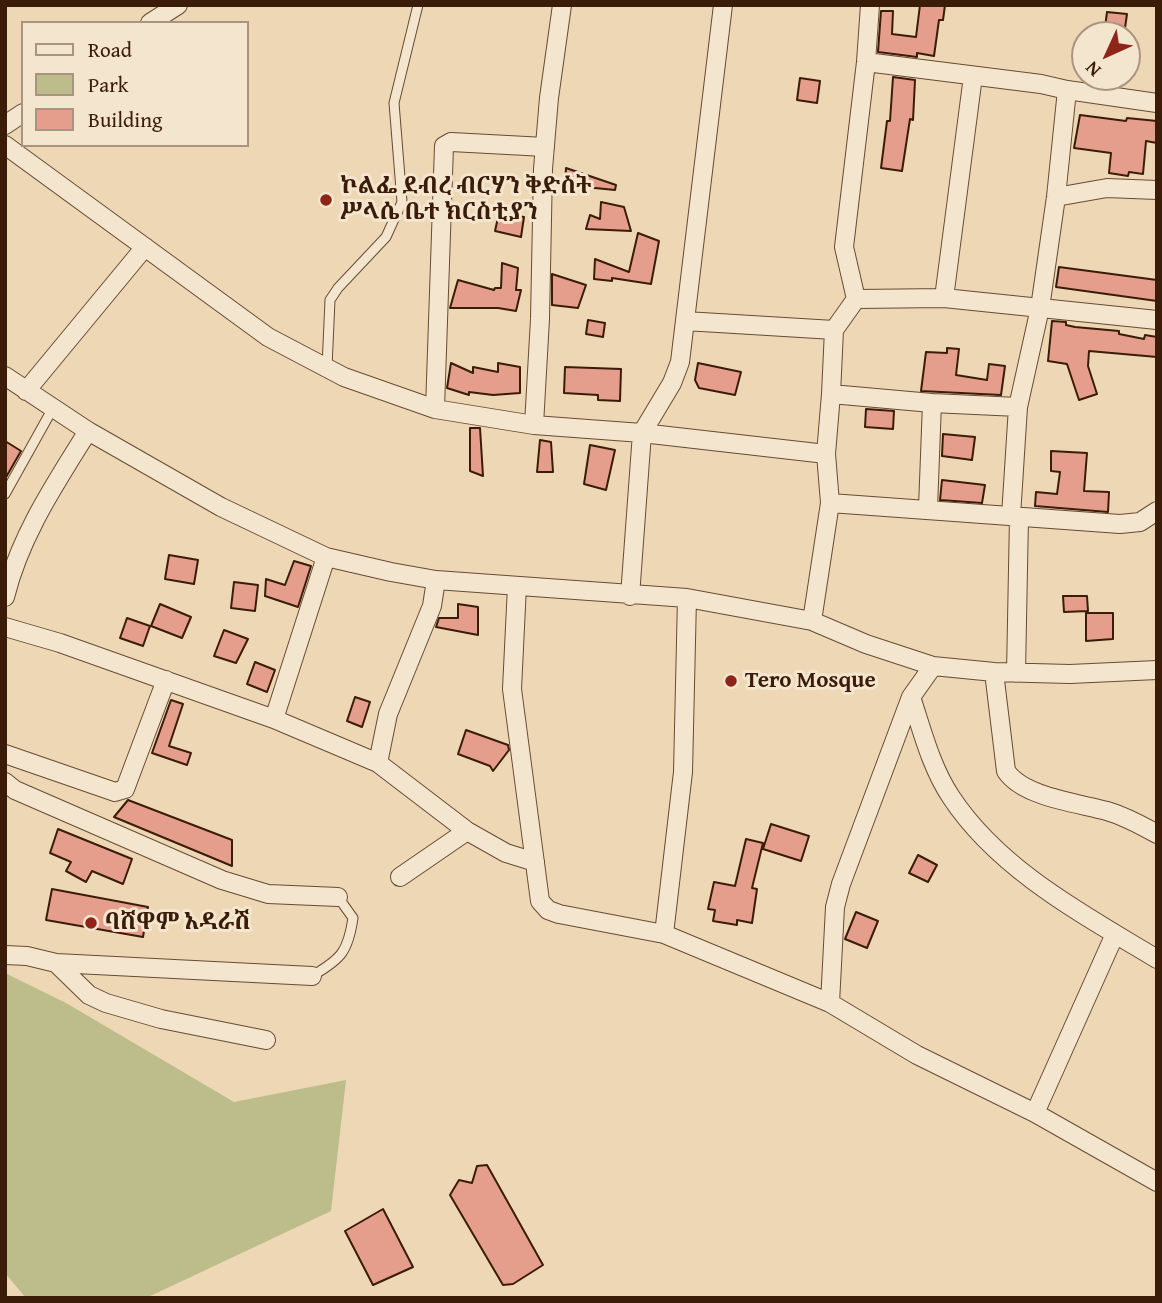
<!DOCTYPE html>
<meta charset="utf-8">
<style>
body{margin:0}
#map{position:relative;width:1162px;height:1303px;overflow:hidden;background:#edd7b4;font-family:"Gentium Book Plus",serif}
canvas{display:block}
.frame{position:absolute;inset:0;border:7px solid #3b1c08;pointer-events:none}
.legend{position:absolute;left:21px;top:21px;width:228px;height:126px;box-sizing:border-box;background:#f3e5ce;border:2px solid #a9957f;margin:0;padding:9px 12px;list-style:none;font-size:21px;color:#3b1c08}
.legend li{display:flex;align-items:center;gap:14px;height:35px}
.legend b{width:35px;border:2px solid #a9957f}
.north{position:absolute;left:1071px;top:21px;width:70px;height:70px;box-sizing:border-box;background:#f3e5ce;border:2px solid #a9957f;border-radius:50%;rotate:225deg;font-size:19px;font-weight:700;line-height:28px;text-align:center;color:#3b1c08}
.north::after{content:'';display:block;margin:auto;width:24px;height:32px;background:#8f2418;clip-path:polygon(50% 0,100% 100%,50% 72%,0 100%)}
</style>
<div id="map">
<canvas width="1162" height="1303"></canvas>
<div class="frame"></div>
<ul class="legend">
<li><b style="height:9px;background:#f3e5ce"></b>Road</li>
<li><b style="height:19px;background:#bcbd8b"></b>Park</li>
<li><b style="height:19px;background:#e69e8c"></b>Building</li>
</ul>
<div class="north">N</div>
</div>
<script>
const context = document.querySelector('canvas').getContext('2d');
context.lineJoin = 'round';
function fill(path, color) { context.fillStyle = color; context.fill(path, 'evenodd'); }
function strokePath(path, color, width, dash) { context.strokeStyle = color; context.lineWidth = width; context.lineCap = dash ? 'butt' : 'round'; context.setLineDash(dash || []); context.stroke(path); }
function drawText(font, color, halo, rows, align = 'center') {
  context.font = font + ' "Gentium Book Plus","Noto Serif Ethiopic",serif'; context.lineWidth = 6; context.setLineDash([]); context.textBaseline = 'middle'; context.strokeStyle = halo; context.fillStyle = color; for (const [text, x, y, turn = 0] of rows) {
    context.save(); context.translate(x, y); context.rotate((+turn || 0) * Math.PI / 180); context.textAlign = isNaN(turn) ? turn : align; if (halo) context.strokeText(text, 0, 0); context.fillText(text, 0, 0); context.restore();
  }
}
fill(new Path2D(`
 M5,973L66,1003L234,1102L346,1080L331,1211L146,1298H26L5,1273Z`), '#bcbd8b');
const building = new Path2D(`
 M920,5H945L943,20H939L934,56L917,53V57L878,52L881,11H893L892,34L916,37Z
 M1107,12L1127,14L1124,35H1104Z
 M893,77L915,80L913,120L910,119L902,171L881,168L887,121H890Z
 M800,78L820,81L817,103L797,100Z
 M1080,115L1126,121L1127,118L1157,121V143L1146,141L1143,174L1129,172L1128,176L1109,173L1111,153L1074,148Z
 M566,168L616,185L615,190L565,185Z
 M601,202L624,207L631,231L586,229L590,215L600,219Z
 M499,213L524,217L521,237L495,231Z
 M638,233L659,241L651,284L612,278V281L594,279L595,259L629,272Z
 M502,263L518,268L516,290H521L516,311L498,308H450L458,280L494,290L495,288H501Z
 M1059,267L1157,280V301L1056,287Z
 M552,274L586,285L578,308L552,305Z
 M588,320L605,323L603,337L586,334Z
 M1052,321L1066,322V325L1075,327L1119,331V334L1144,339L1145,335L1157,337V357L1089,351L1088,366L1097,394L1079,400L1067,364L1048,361Z
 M947,348L959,349L956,375L987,380L989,364L1005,366L1001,395L921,391L926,352L947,353Z
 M451,363L473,373V367L498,372V363L520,367V393L493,395L469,392V395L447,388Z
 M698,363L741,372L735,395L699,388L695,380Z
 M565,367L621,369L620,401L598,400V395L564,393Z
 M866,409L894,411L893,429L865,427Z
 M470,428H480L483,476L470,471Z
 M943,434L975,437L972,460L942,456Z
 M540,440L551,442L553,472H537Z
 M5,441L21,451L5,479Z
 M590,445L615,450L606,490L584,484Z
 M1051,451L1087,453L1084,491L1109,492L1108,512L1035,506L1036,492L1057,494L1060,472L1051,471Z
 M942,480L985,485L982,503L940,500Z
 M169,555L198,560L194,584L165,579Z
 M294,561L311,566L298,607L265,596L266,579L285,585Z
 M234,582L258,585L255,611L231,608Z
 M1063,596H1087L1088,611L1064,612Z
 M160,604L191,617L182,638L151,626Z
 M458,604L478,607V635L436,627L439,618H458Z
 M1086,613H1113V639L1086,641Z
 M127,618L150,626L143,646L120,638Z
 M224,630L248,639L236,663L214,656Z
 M255,662L275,670L267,692L247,684Z
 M355,697L370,702L362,727L347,721Z
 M171,700L183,704L169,746L191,753L187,765L152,753Z
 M466,730L508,745L509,750L493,771L490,766L458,754Z
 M128,800L232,840V866L114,817Z
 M771,824L809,836L801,861L763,849Z
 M58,829L132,859L123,884L92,871L86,882L66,871L71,862L50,853Z
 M746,839L763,843L752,888L757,889L752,923L737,920V925L713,921L715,910L708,909L714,882L735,886Z
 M918,855L937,865L928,882L909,873Z
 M52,889L148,907L143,937L46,920Z
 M856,912L878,921L867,948L845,939Z
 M487,1165L543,1265L513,1284L503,1285L450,1195L459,1180L472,1183L477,1166Z
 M383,1209L413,1267L373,1285L345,1231Z`);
fill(building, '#e69e8c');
strokePath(building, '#3b1c08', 2);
const service = new Path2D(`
 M327,367L330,300L338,288L386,237L402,202L394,103L418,5
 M5,494L53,408
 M312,976C341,959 348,952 353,918L338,897`);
const minor = new Path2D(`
 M150,23L178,5
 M866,62L1041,84L1067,90L1157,103
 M5,125L23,113
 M5,145L268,337L344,377L435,409L534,425L642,433L826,454
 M1056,197L1107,188L1157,190
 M944,298L973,76
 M856,299L944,298L1157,320
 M685,321L834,330
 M5,376L88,431L221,507L326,557L391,572L436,580L687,598L812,621L866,644L933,666L994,672L1070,674L1157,670
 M26,391L145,247
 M831,394L932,403L1018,407
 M435,409L444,146L451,142L545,147
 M534,425L540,319L543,169L549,98L562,5
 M830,503L1120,524L1140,522L1157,511
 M928,508L932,403
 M1011,516L1018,407L1040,308L1056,197L1067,90
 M517,586L512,689L540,901L548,910L559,914L664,934L830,1003L917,1055L1035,1113L1157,1182
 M630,596L642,433L672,383L680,362L723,5
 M5,597C20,536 55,484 88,431
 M812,621L830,503L826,454L831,394L834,330L856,299L844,247L866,62L870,5
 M5,627L60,643L274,719L378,763L467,831L506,853L535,862
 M994,672L1006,771C1023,797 1078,803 1107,811C1124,816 1141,825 1157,834
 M1016,673L1019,517
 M911,697C922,730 931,767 951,797C999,870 1084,915 1157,959
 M274,719L326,557
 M5,754L115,792L125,789L166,680
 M378,763L388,714L432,606L436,580
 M5,782L15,790L222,880L268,894L338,897
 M400,877L467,831
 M664,934L683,772L687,598
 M5,955L27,956L56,963L312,976
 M56,963L89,995L106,1003L161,1019L266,1040
 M830,1003L835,907L841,884L911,697L933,666
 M1035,1113L1115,934`);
strokePath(service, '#684b33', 11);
strokePath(minor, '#684b33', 20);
strokePath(service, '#f3e5ce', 9);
strokePath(minor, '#f3e5ce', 18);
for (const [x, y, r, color] of [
 [326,200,7,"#8f2418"],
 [731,681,7,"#8f2418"],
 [91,923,7,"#8f2418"]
]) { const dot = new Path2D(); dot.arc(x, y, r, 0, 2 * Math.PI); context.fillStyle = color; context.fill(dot); strokePath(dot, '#f3e5ce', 2.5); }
drawText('bold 23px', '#3b1c08', '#f3e5ce', [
 ["ኮልፌ ደብረ ብርሃን ቅድስት",340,187],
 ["ሥላሴ ቤተ ክርስቲያን",340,213],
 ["Tero Mosque",745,681],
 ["ባሸዋም አዳራሽ",105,923]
], 'left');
</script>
